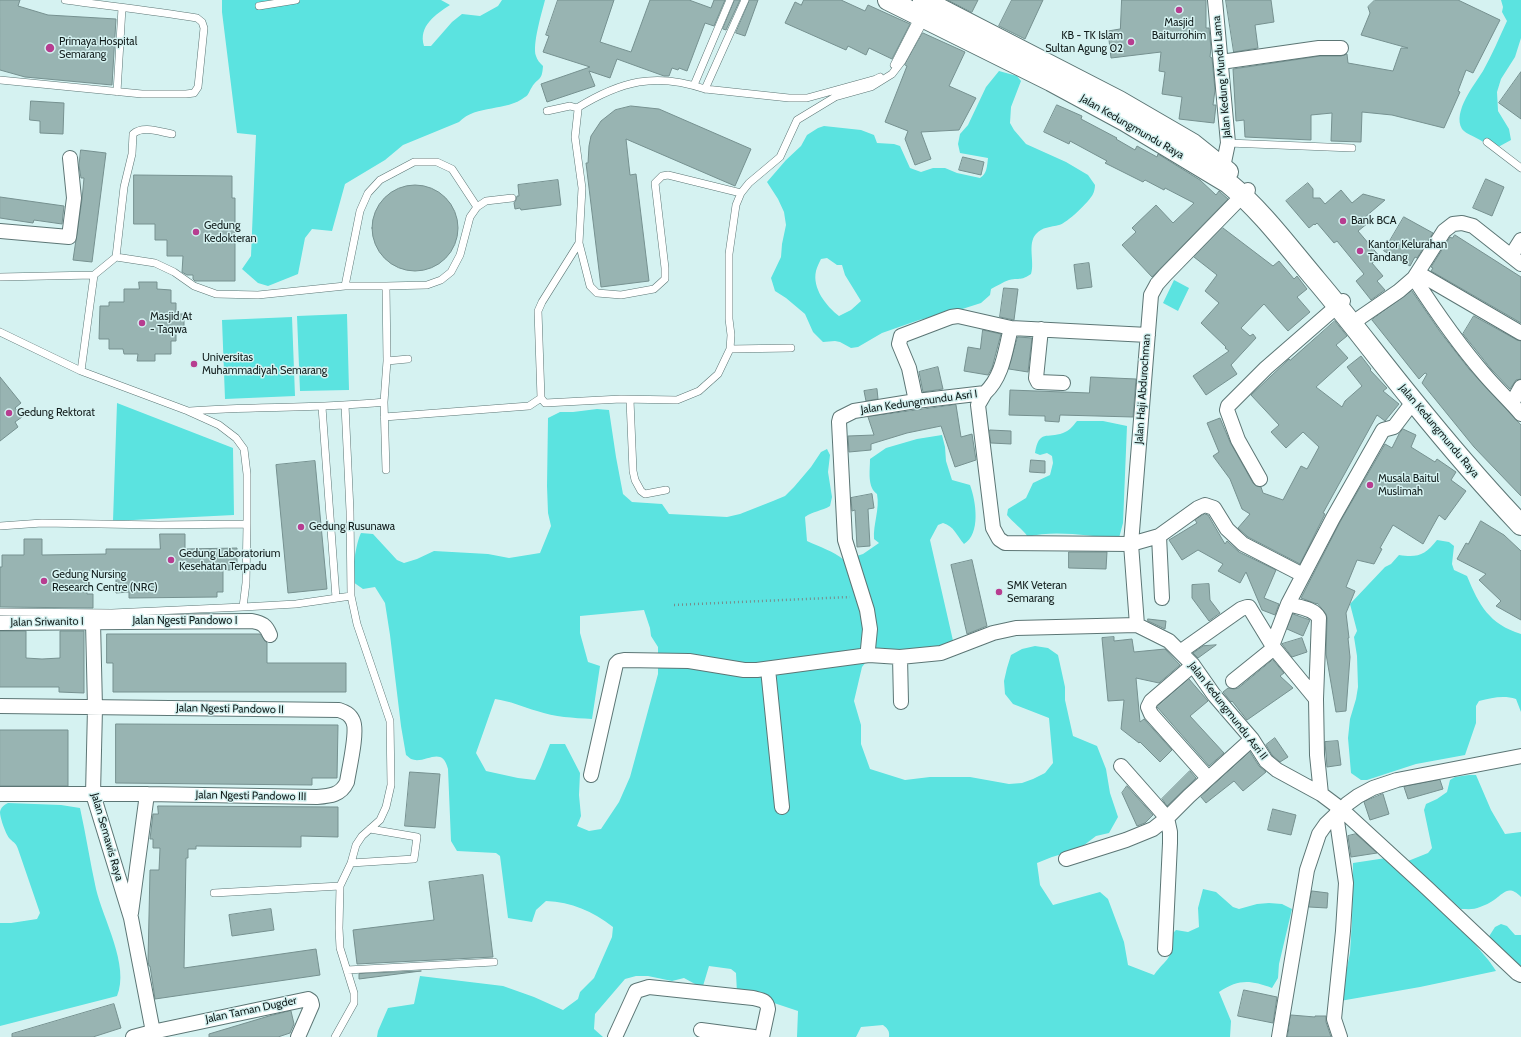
<!DOCTYPE html>
<style>
body{margin:0}
canvas{display:block;background:#d5f2f1}
</style>
<canvas width="1521" height="1037"></canvas>
<script>
const context = document.querySelector('canvas').getContext('2d');
context.lineJoin = 'round';
function fill(path, color) { context.fillStyle = color; context.fill(path, 'evenodd'); }
function strokePath(path, color, width, dash) { context.strokeStyle = color; context.lineWidth = width; context.lineCap = dash ? 'butt' : 'round'; context.setLineDash(dash || []); context.stroke(path); }
function drawText(font, color, halo, rows, align = 'center') {
  context.font = font + ' Cabin,sans-serif'; context.lineWidth = 3; context.setLineDash([]); context.textBaseline = 'middle'; context.strokeStyle = halo; context.fillStyle = color; for (const [text, x, y, turn = 0] of rows) {
    context.save(); context.translate(x, y); context.rotate((+turn || 0) * Math.PI / 180); context.textAlign = isNaN(turn) ? turn : align; if (halo) context.strokeText(text, 0, 0); context.fillText(text, 0, 0); context.restore();
  }
}
fill(new Path2D(`
 M222,0H441L450,5C436,14 418,26 424,46H431L452,22L462,14L480,16L498,6L502,0H545C542,12 532,45 536,56C537,60 540,63 543,66C542,82 538,77 532,87C529,91 529,95 525,97C506,112 477,104 459,122L403,145L385,160L345,184L332,231L312,229L305,238L298,274L268,286L258,283L242,269L251,256L256,135L237,133L222,12Z
 M1501,0H1521V38L1515,57L1501,79L1497,92L1498,111L1509,129L1511,140L1500,146L1487,145C1480,138 1465,134 1462,129C1452,112 1475,84 1483,71C1492,55 1499,38 1507,21L1502,12L1503,7Z
 M999,71L1017,76L1021,81L1011,107L1010,123L1014,130L1026,144L1066,162L1088,175L1095,185C1095,188 1094,192 1093,194C1089,202 1067,223 1059,225C1051,227 1042,227 1036,234C1027,244 1035,262 1031,274C1019,282 1019,277 1009,280C1003,282 997,286 991,289L990,295L981,303L956,311L919,320L882,333L858,347L851,348L840,342L835,341L823,342L813,332L805,314L786,298L775,291L771,278L781,257L782,244L786,225L784,212L778,199L767,182L786,160L801,146L807,135L818,128L824,126L861,130L874,135L877,143L894,144L900,146L910,168L921,172L933,168H945L957,173L980,178C987,174 987,166 988,158L960,153L958,144L960,134L968,125L986,87ZM827,258L837,265H842L845,275L861,301L851,310L839,316C826,306 812,288 816,271C817,267 819,263 821,259Z
 M1174,280L1189,288L1178,311L1163,303Z
 M347,314L349,390L300,391L297,316Z
 M292,317L295,396L225,399L222,320Z
 M117,403L233,448L234,515L113,521Z
 M597,409L609,410L616,457L623,494L632,502L662,504L669,514L727,517L740,514L773,501L785,496L794,487L811,467L821,452L827,449L830,455L828,472L832,497L830,506C822,511 813,511 805,517L807,541C820,547 833,551 844,560L863,554L879,543L874,539C873,524 880,509 877,494C867,487 870,471 870,459L886,448L917,439L942,435L945,447L946,461L952,480L970,485C976,501 981,534 964,544C957,536 954,526 943,523L938,525L930,540L954,645L937,649L874,652L862,667L854,701L861,725V744L870,769L905,780L930,777H970L1009,784L1022,783L1033,779L1045,773L1053,763L1049,718L1013,704L1005,694L1004,681L1007,668L1011,655L1022,649L1035,646L1048,648L1058,655L1065,687V700L1073,736L1097,746L1106,769L1110,793L1118,817L1109,833L1096,836L1079,849L1052,857L1037,863L1040,885L1053,905L1100,892L1108,899L1124,942L1128,965L1154,975C1167,957 1173,961 1171,935L1176,930L1188,932L1199,927L1198,908L1203,889L1216,892L1233,907L1239,909L1257,904L1269,903L1282,904L1292,909L1279,964L1278,978L1272,988C1250,980 1239,979 1219,992L1231,1021L1230,1037H889C890,1031 887,1028 883,1025L861,1027L856,1037H797L798,1011L774,1003C770,990 748,993 737,993L736,973L731,969L709,966L703,986L695,984L684,978L672,981L648,976H636L625,979L595,1014L594,1029L603,1037H377L378,1031L388,1008L414,1004L420,976L503,986L534,997L563,1010L578,999L580,992L594,978L612,937L613,927C592,911 572,902 546,901L536,910L532,922L508,918L500,856L496,853L457,851L451,841L448,769C442,744 425,765 411,759C409,758 408,756 406,755L401,726L390,635L385,603L375,587L363,589L353,582C352,571 356,543 361,533L373,534L397,560L404,563L417,559L434,551L488,554L509,558L540,553L551,526L548,513L547,486L548,418L560,412H573ZM644,610L650,628L651,636L658,647V674L630,777L619,802L601,829L589,831L577,826L581,816L579,795L580,773L565,744H550L541,767L535,780L518,778L486,771L476,753L495,699C510,701 523,707 537,711C555,717 573,718 592,719L600,666L588,662L580,633V616Z
 M1077,421H1103L1127,426L1123,523L1119,538C1091,537 1055,529 1028,537C1022,528 1013,523 1007,515L1008,509L1026,498L1033,483L1050,475L1053,463L1052,456L1047,453L1040,455L1035,453C1039,429 1047,439 1063,433C1069,431 1073,426 1077,421Z
 M1437,540L1449,542L1454,546L1452,564L1454,570L1467,576C1479,605 1489,624 1521,634V712L1516,699C1503,695 1492,698 1479,701L1476,706V723L1465,755L1416,764L1367,780H1361L1351,773L1348,738L1350,719L1356,699L1358,687L1357,656L1354,637L1357,631L1350,604L1385,567L1391,564L1399,555C1418,558 1425,555 1437,540Z
 M1469,775H1476L1491,810L1505,834L1521,832V897C1509,885 1505,892 1494,900C1490,903 1485,905 1480,907C1474,910 1467,909 1461,909L1408,861L1428,853L1432,848L1424,810L1426,804L1437,799L1447,792L1450,780L1455,777Z
 M8,803L61,805L80,808C86,835 90,862 96,889C103,919 130,966 117,996L0,1026V923H11L37,919L40,913L18,849C16,843 14,843 10,839C6,835 0,818 0,812C1,807 4,805 8,803Z
 M1386,858L1471,939C1479,950 1489,959 1496,971L1420,987L1340,1001L1350,953L1352,920L1353,863Z
 M1501,924L1507,926L1515,935H1521V971L1488,938L1495,927Z`), '#5be3e0');
const building = new Path2D(`
 M0,0H20L18,6L48,15L116,19L112,85L25,77L0,70Z
 M558,0H614L600,42L631,52L650,0H689L711,8L714,0H725L714,26L705,23L687,71L679,68L678,70L672,68L669,76H664L617,59L610,78L589,71L595,86L547,102L541,84L590,67L543,52L549,36L546,35Z
 M735,0H740L726,30L723,29Z
 M750,0H758L745,36L736,33Z
 M804,0H841L865,11L868,5L910,24L892,59L869,48L866,55L848,46L846,50L785,23L795,2L801,5Z
 M948,0H978L972,12Z
 M1012,0H1043L1025,39L999,26Z
 M1122,0H1206V28H1209L1211,48L1210,57L1212,58L1215,90L1213,105H1216L1214,123L1179,119L1182,97L1162,94L1165,72L1159,71L1161,52L1111,58L1108,31L1120,29Z
 M1226,0H1271L1274,22L1255,25L1258,48L1234,52Z
 M1375,0H1458L1500,20L1473,73L1466,70L1458,91L1460,92L1444,128L1392,115L1362,112L1361,142L1331,141L1332,113L1311,115V140L1245,137L1244,120L1236,121L1233,69L1320,56H1341L1347,54L1348,63L1393,71L1401,48H1408L1361,35L1370,13L1368,7Z
 M923,33L965,52L949,86L976,98L959,130L921,132L931,159L915,165L905,139L908,131L885,122L907,66L905,65Z
 M1521,72V119L1499,103Z
 M31,101L64,103L63,134L40,133V121L30,120Z
 M1057,105L1082,116L1081,119L1117,138L1116,139L1135,150L1137,146L1157,157L1158,154L1200,180L1216,195L1219,191L1228,199L1152,277L1122,245L1136,232L1132,228L1156,205L1173,223L1194,203L1165,188L1164,190L1145,180L1143,182L1105,163L1107,161L1070,141L1069,144L1044,132Z
 M631,106L659,109L751,149L735,186L626,139L630,175L636,174L649,281L601,287L586,163H588L589,146L591,136L601,121L615,110Z
 M81,150L106,153L92,262L73,260L82,199L84,178H81L79,166Z
 M963,157L984,162L981,175L959,170Z
 M134,175L232,176V198H235V281H195L193,279V275H187L182,272L183,256H167V240H155V224H134Z
 M1486,179L1504,187L1492,216L1473,208Z
 M558,180L561,205L521,210L520,208L515,209L514,203L516,200L517,196H519L518,185Z
 M1308,183L1313,189V198H1320L1325,204L1341,190L1352,203L1363,194L1385,200L1364,218L1368,223L1358,231L1380,257L1372,263L1383,276L1377,281L1385,290L1371,300L1356,281L1364,274L1337,241L1334,243L1317,223L1315,225L1314,224L1309,228L1286,201Z
 M372 228a43 43 0 1 1 86 0a43 43 0 1 1-86 0Z
 M0,197L64,206L62,224L34,220L33,223L0,218Z
 M1404,217L1433,233L1417,258L1415,257L1410,266L1384,251Z
 M1223,228L1273,266L1279,261L1294,279L1297,276L1307,289L1297,297L1310,312L1288,331L1264,304L1241,328L1250,336L1253,334L1256,338L1231,365L1237,374L1206,395L1193,376L1229,351L1225,348L1226,347L1201,323L1219,303L1205,291L1217,275L1194,257Z
 M1455,235L1521,277V323L1431,271L1433,268L1431,267L1450,237L1452,238Z
 M1089,263L1092,287L1077,289L1074,265Z
 M139,282H157V289L171,290V303H176V314H184V332H176V341H171V354H155V361H137L138,354H124L123,349H109V339H99L100,306H109V302H124V289H139Z
 M1004,288L1018,289L1014,320L1000,317Z
 M1412,291L1441,333L1469,369L1521,425V496L1474,447L1422,383L1427,374L1425,373L1419,379L1372,320Z
 M1474,316L1517,340L1521,341V379L1516,380L1510,389L1491,369L1463,334Z
 M1335,321L1347,336L1336,345L1348,358L1316,387L1342,407L1345,401L1362,386L1347,367L1361,356L1371,369L1370,370L1387,388L1383,391L1399,404L1385,421L1377,415L1323,513L1325,514L1300,564L1248,537L1238,528L1250,514L1242,509L1230,479L1213,456L1219,452L1207,423L1220,418L1230,442L1253,483L1256,486L1261,487L1263,493L1283,500L1301,466L1307,469L1319,447L1303,432L1286,448L1271,432L1279,425L1251,395L1289,359L1290,360Z
 M983,330L1001,334L992,368L988,375L964,371L968,347L980,349Z
 M1018,337L1032,338L1028,372L1009,369Z
 M938,367L943,389L923,392L919,372Z
 M0,377L21,403L15,408L22,417L15,422L18,427L0,441Z
 M1091,377L1136,379L1133,417L1060,415L1059,422L1045,421V416L1009,415L1010,390L1089,393Z
 M877,389L878,399L866,401L864,391Z
 M956,405L961,437L972,434L976,460L955,467L941,426L907,433L871,444V450L849,452L848,436L874,435L868,417Z
 M1403,429L1416,435L1411,447L1435,462L1437,459L1456,472L1451,480L1466,491L1445,520L1439,515L1423,544L1393,525L1380,548L1382,549L1374,564L1357,560L1346,587L1355,591L1346,613L1349,638H1348L1350,657L1346,711L1336,712L1326,654L1327,618L1326,614L1317,603V604L1301,598L1340,522L1381,451L1385,444L1392,448L1399,434Z
 M990,430L1011,431V444L991,443Z
 M1031,460L1045,461V473L1030,472Z
 M315,461L327,589L288,593L276,465Z
 M872,494L874,508L868,509L870,546L857,547L855,510L852,511L851,498Z
 M1205,514L1208,515L1225,544L1227,541L1239,552L1276,570L1264,598L1279,604L1275,615L1262,610L1246,572L1240,583L1218,571L1223,564L1198,550L1182,560L1169,540L1197,523L1195,520Z
 M1481,521L1504,535L1521,551V620L1496,606L1501,601L1479,580L1486,574L1457,559L1466,543L1468,544Z
 M160,534H185V549L237,548V570H223V592H217V597L129,598V592L116,593V571H87V594H93V608L0,607V567H2V555H24V539H42V555L106,554V549H160Z
 M1069,552H1107L1106,569L1069,568Z
 M972,560L987,626L967,634L951,565Z
 M1209,584L1210,600L1220,613L1209,621L1192,598V585Z
 M1293,614L1310,620L1303,636L1287,629Z
 M1148,619L1166,621L1165,629L1148,621Z
 M0,631H26V658L42,659L60,658V631H84V693L59,692V687H0Z
 M107,634H260L267,643V663H346V692H113V663H107Z
 M1114,637V641L1132,639L1134,652L1165,649L1180,665L1159,683L1136,678L1140,722L1144,719L1172,750L1160,762L1140,742L1139,743L1121,729L1124,700L1108,701L1102,638Z
 M1302,638L1307,652L1292,657L1282,644Z
 M1216,645L1198,658L1193,653L1203,646Z
 M1273,660L1284,673L1280,676L1293,688L1247,720L1232,701L1231,702L1223,692L1228,688L1234,689L1238,688Z
 M1189,679L1208,701L1190,716L1224,753L1209,766L1157,707Z
 M116,724L338,725L337,778H312V785L116,783Z
 M0,730H68V786H0Z
 M1275,738L1288,757L1280,762L1272,755L1266,745Z
 M1338,741L1341,765L1327,767L1325,742Z
 M1250,752L1259,766L1266,772L1243,791L1234,781L1206,803L1201,797Z
 M1190,771L1196,778L1167,806L1162,799Z
 M410,772L440,774L435,828L405,826Z
 M1440,780L1443,789L1408,799L1404,787Z
 M1127,786L1153,815L1145,823L1137,826L1122,793Z
 M1383,794L1389,814L1370,820L1364,802Z
 M158,806L338,807V837L301,836V847L196,846V849H188V858H186L184,968L316,949L320,975L155,999L150,966H149L148,961L150,870H159L160,848H153V839H150L153,814H158Z
 M1273,809L1296,815L1291,835L1268,830Z
 M1356,834L1377,853L1351,857L1348,836Z
 M483,875L493,957L357,964L353,930L434,920L429,882Z
 M1312,891L1328,893L1327,908L1309,907Z
 M271,909L274,930L232,936L229,915Z
 M421,971L359,979V974Z
 M1244,990L1277,997L1273,1023L1238,1016Z
 M114,1004L121,1028L93,1037H12V1034Z
 M291,1011L294,1024L290,1033L278,1037H209V1034L269,1016Z
 M1291,1015L1315,1017V1016H1326V1022L1331,1037H1288Z`);
fill(building, '#98b4b2');
strokePath(building, '#769190', 1);
const service = new Path2D(`
 M259,6L296,0
 M894,65L919,16
 M0,80L142,94H186L194,93L198,87L204,28L202,22L197,18C153,11 109,6 65,0
 M694,85L730,0
 M705,89L745,0
 M117,92L122,8
 M577,108C621,81 655,72 705,89L789,98H807L876,79L880,77
 M547,111L570,106L577,108L578,110L575,137L582,188L579,243L542,302L538,311L541,398L545,403L621,399L677,400L699,391L718,374L730,349L731,335L729,319V254L736,205L741,193L749,183L780,157L797,120L835,97L871,87L892,74L902,61L925,19
 M1487,142L1521,168
 M1228,143L1352,148
 M579,243L590,286L597,293L621,295L654,289L665,279V268L655,183L662,176L668,175L741,193
 M116,257L155,263L174,272L194,286L216,294L258,295L345,286H386L427,285L441,280L451,272L460,255L470,217L477,207L486,201L512,198
 M0,277L94,275L116,257L124,187L132,154L133,134C143,125 160,132 172,134
 M345,286L360,211L368,193L380,180L414,162H437L452,169L477,207
 M0,332L81,371L188,411L219,425L236,438L244,449L247,474V524L246,583L243,607L112,613L0,612
 M730,349L791,348
 M387,361L408,359
 M81,371L94,275
 M630,400L633,471L635,480L641,491L645,494L666,490
 M384,402L386,470
 M322,407L336,598
 M190,411C254,406 319,409 384,402L387,361L386,286
 M384,417L529,406L541,398
 M0,526L42,523L159,525L247,524
 M243,607L296,604L351,596
 M351,863L414,859L417,837L370,829
 M214,893L340,886
 M347,970L494,962
 M335,1037L354,1003V993L340,948L339,928L340,886L351,863L356,845L362,836L380,820L386,807L391,785L390,721L357,624L351,596L350,511L345,405`);
const minor = new Path2D(`
 M1215,0L1228,143L1223,167L1218,174
 M1221,62L1319,48H1341
 M0,231L69,237L74,198L70,158
 M1511,256L1521,240
 M1418,273L1521,333
 M1414,278C1436,312 1459,345 1485,375C1497,389 1510,401 1521,414
 M1353,324L1361,317L1399,291L1414,278L1444,231L1453,224L1462,223L1473,226L1521,264
 M1041,329L1036,378L1038,382L1063,383
 M985,393L978,405L993,528L999,539L1005,543L1131,544L1159,536L1198,508L1205,505L1214,508L1227,529L1243,544L1303,575
 M916,401L909,368L899,344L901,336L951,317L958,316L1011,328
 M1512,403L1521,387
 M1260,479L1238,440L1227,410L1228,406L1266,368L1343,301
 M1159,536L1162,598
 M1288,604C1298,607 1314,608 1319,618L1316,699L1317,755L1321,794
 M93,622L95,708L93,794L131,918L154,1037
 M0,623L252,621C262,623 266,625 270,635
 M1137,625L1169,641L1193,665L1214,695L1252,739L1266,761L1277,770L1321,794L1341,809L1427,888L1517,973L1521,975
 M1137,625L1131,544L1151,295L1157,284L1165,275L1248,190
 M1272,646L1288,604L1333,518L1383,430L1394,427L1413,402
 M1180,652L1241,609L1247,607H1249L1274,648L1316,699
 M869,655L868,649L870,629L867,610L845,540L839,422L840,418L854,411L916,401L985,393C1003,376 1005,351 1011,328L1148,335
 M900,657L901,702
 M1193,665L1151,701L1148,707L1151,714L1208,778
 M768,669L782,807
 M1233,681L1274,648
 M0,706L339,710C345,712 350,714 353,721C358,731 349,769 347,782C341,795 330,796 317,797L147,794H0
 M591,775L616,664L619,661L624,660L689,661L744,670H757L869,655L900,657L941,653L993,633L1016,628L1137,625
 M1336,814L1346,883L1343,931L1335,1009L1334,1019L1340,1037
 M1066,859L1126,840L1153,829L1167,818L1121,766
 M131,913L147,794
 M1165,949L1170,843V832L1167,818L1189,796L1252,739
 M701,1030L754,1037
 M133,1037L152,1032L308,999L311,1001L312,1005L298,1037
 M615,1037L636,991L649,987L753,998C761,1000 767,1000 768,1009L762,1037
 M1279,1037L1307,870L1319,834L1326,824L1347,804L1358,796L1373,788L1397,780L1521,756`);
const secondary = new Path2D(`
 M888,0L1051,81L1125,121L1228,183C1262,211 1289,248 1317,281C1351,321 1381,362 1414,402C1448,444 1483,485 1521,525
 M923,0L1119,101L1193,144L1228,172`);
strokePath(service, '#5c7675', 8);
strokePath(minor, '#5c7675', 16);
strokePath(secondary, '#5c7675', 22);
strokePath(new Path2D(`
 M674,605L850,597`), '#778b8a', 2.5, [1, 3]);
strokePath(service, '#fff', 7);
strokePath(minor, '#fff', 14);
strokePath(secondary, '#fff', 20);
for (const [x, y, r, color] of [
 [1179,10,4,"#b73d90"],
 [1131,42,4,"#b73d90"],
 [50,48,5,"#b73d90"],
 [1343,221,4,"#b73d90"],
 [196,232,4,"#b73d90"],
 [1360,251,4,"#b73d90"],
 [142,323,4,"#b73d90"],
 [194,364,4,"#b73d90"],
 [9,413,4,"#b73d90"],
 [1370,485,4,"#b73d90"],
 [301,527,4,"#b73d90"],
 [171,560,4,"#b73d90"],
 [44,581,4,"#b73d90"],
 [999,592,4,"#b73d90"]
]) { const dot = new Path2D(); dot.arc(x, y, r, 0, 2 * Math.PI); context.fillStyle = color; context.fill(dot); strokePath(dot, '#d5f2f1', 1.5); }
drawText('11px', '#121d1c', '#d5f2f1', [
 ["Masjid",1179,23,"center"],
 ["Baiturrohim",1179,36,"center"],
 ["KB - TK Islam",1123,36,"right"],
 ["Sultan Agung 02",1123,49,"right"],
 ["Primaya Hospital",59,42],
 ["Semarang",59,55],
 ["Bank BCA",1351,221],
 ["Gedung",204,226],
 ["Kedokteran",204,239],
 ["Kantor Kelurahan",1368,245],
 ["Tandang",1368,258],
 ["Masjid At",150,317],
 ["- Taqwa",150,330],
 ["Universitas",202,358],
 ["Muhammadiyah Semarang",202,371],
 ["Gedung Rektorat",17,413],
 ["Musala Baitul",1378,479],
 ["Muslimah",1378,492],
 ["Gedung Rusunawa",309,527],
 ["Gedung Laboratorium",179,554],
 ["Kesehatan Terpadu",179,567],
 ["Gedung Nursing",52,575],
 ["Research Centre (NRC)",52,588],
 ["SMK Veteran",1007,586],
 ["Semarang",1007,599]
], 'left');
drawText('11px', '#121d1c', '#d5f2f1', [
 ["Jalan Kedung Mundu Lama",1222,77,-95],
 ["Jalan Kedungmundu Raya",1132,127,30],
 ["Jalan Haji Abdurochman",1143,389,-86],
 ["Jalan Kedungmundu Asri I",919,402,-8],
 ["Jalan Kedungmundu Raya",1439,431,50],
 ["Jalan Ngesti Pandowo I",185,621],
 ["Jalan Sriwanito I",47,622,-1],
 ["Jalan Ngesti Pandowo II",230,709,1],
 ["Jalan Kedungmundu Asri II",1228,711,52],
 ["Jalan Ngesti Pandowo III",251,796,1],
 ["Jalan Semawis Raya",107,837,74],
 ["Jalan Taman Dugder",251,1010,-12]
]);
</script>
